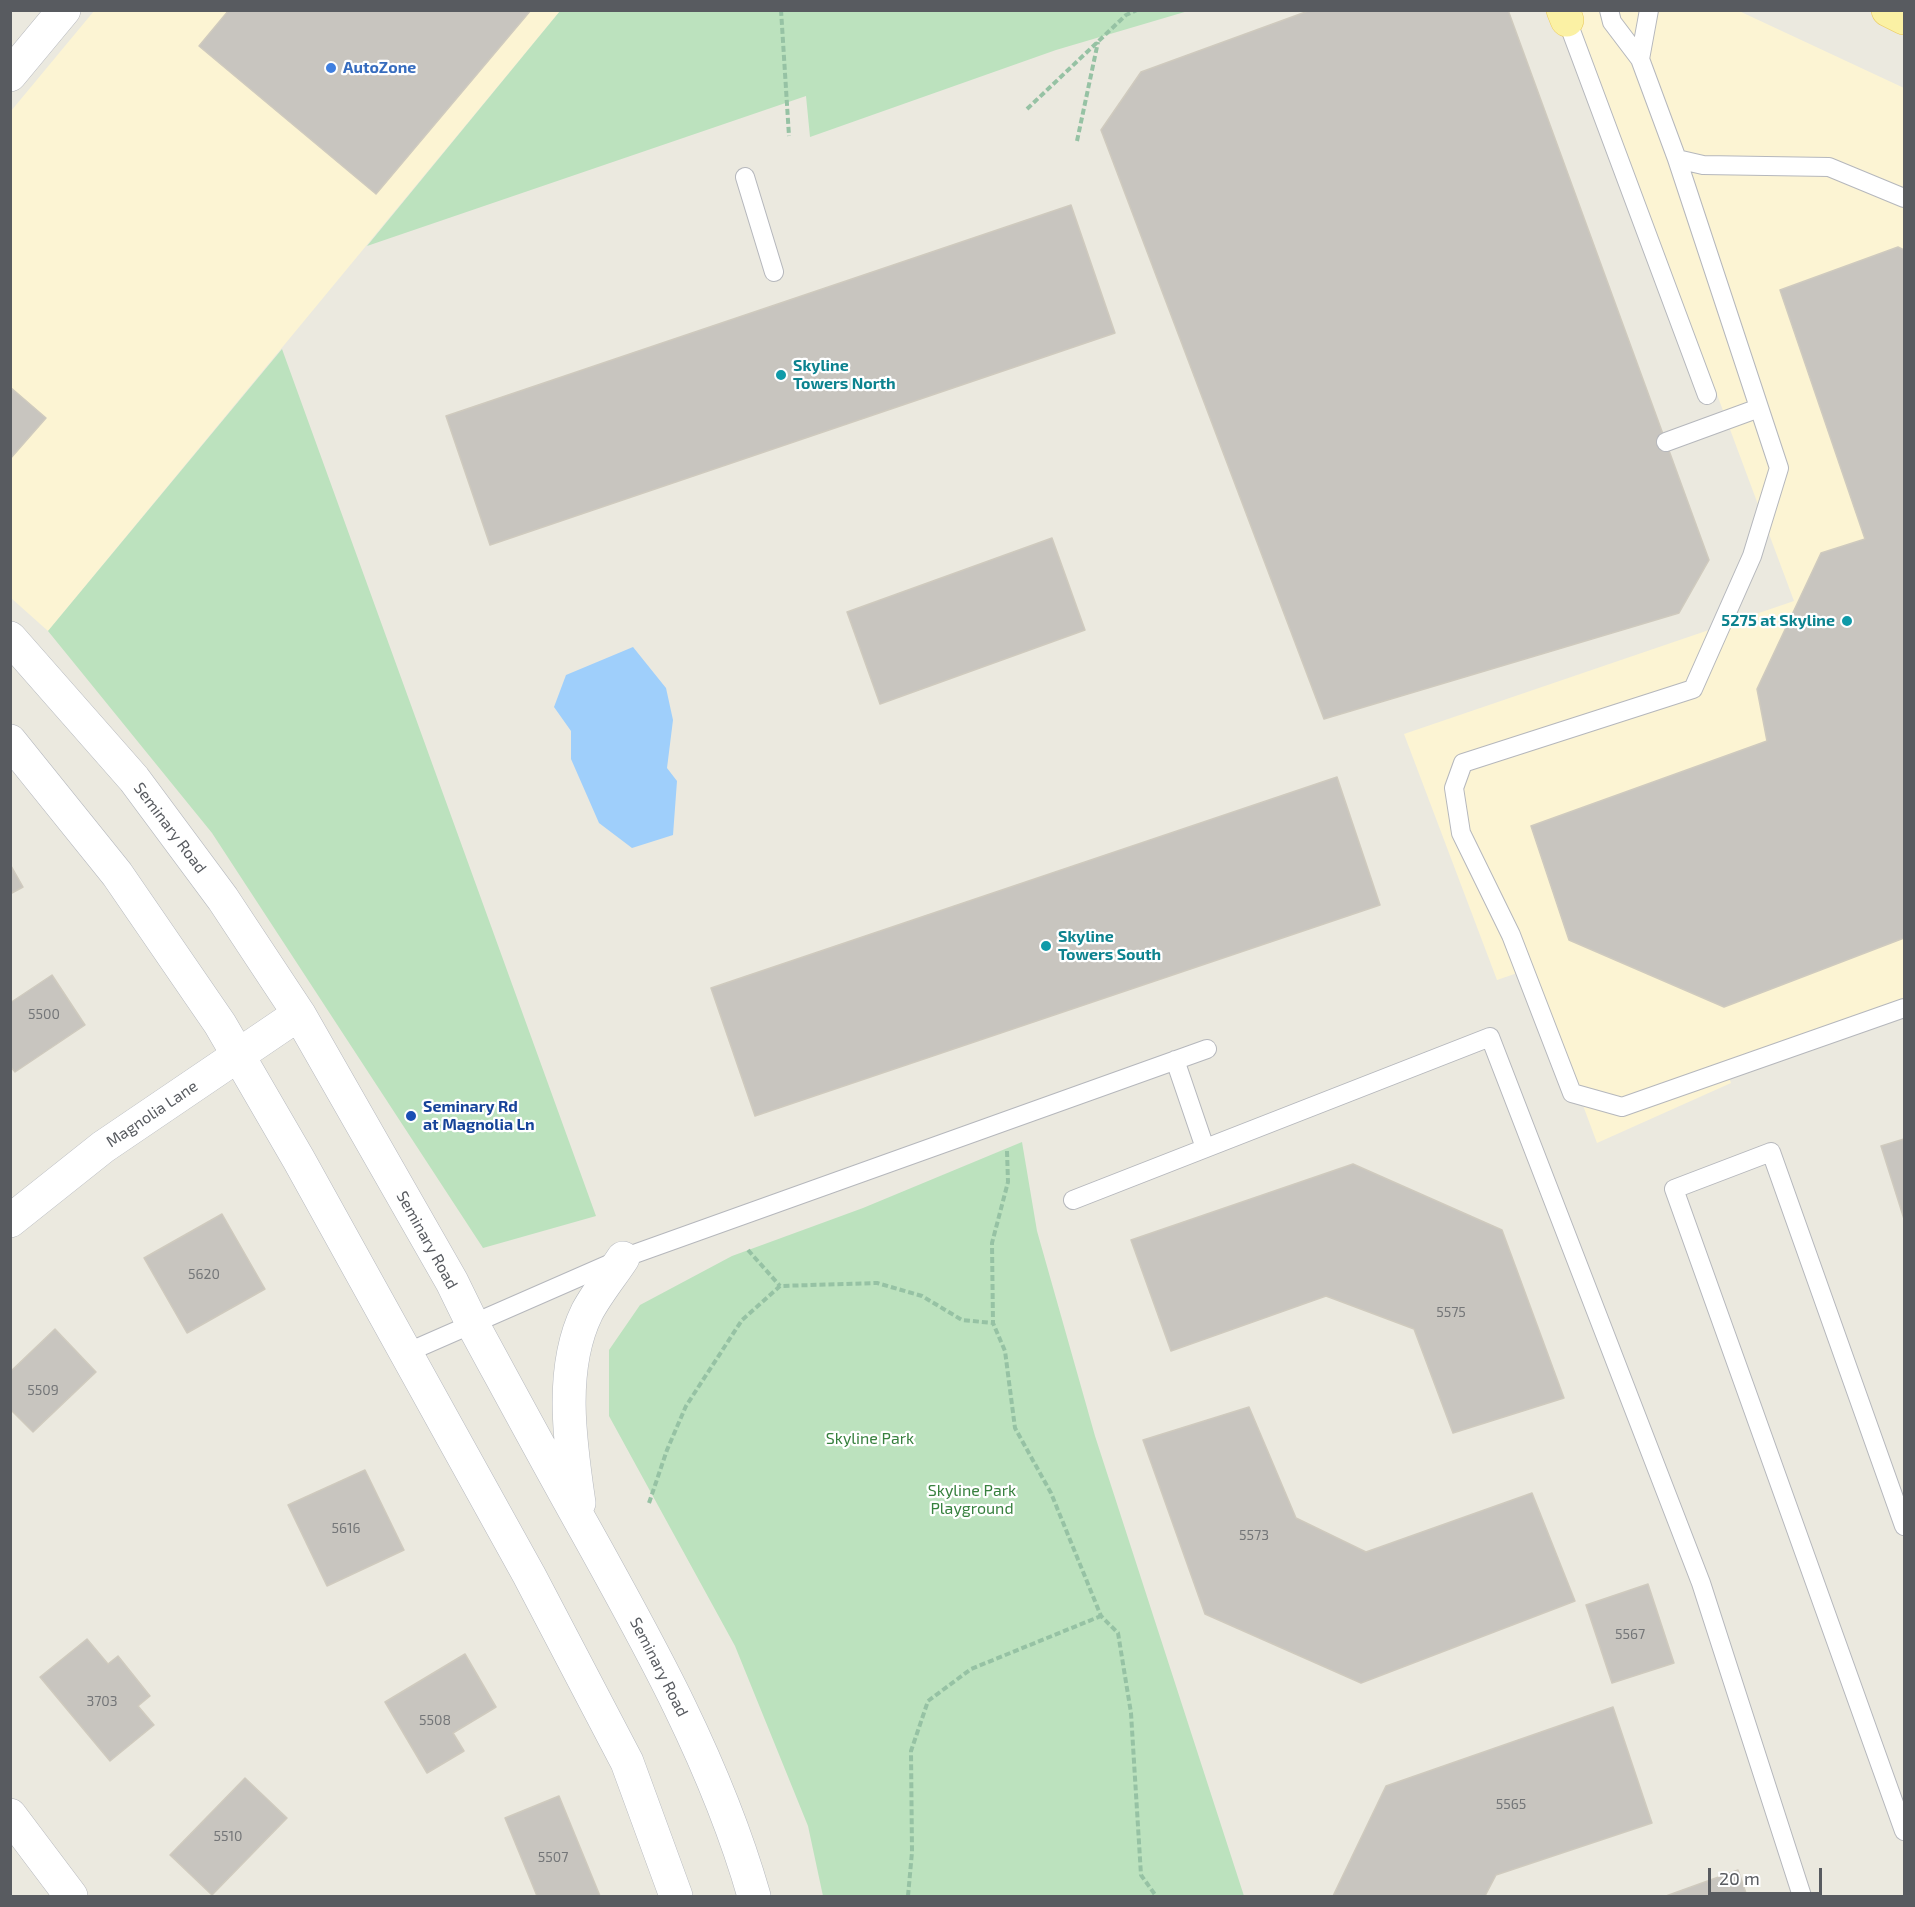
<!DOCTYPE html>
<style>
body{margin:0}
#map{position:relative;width:1915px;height:1907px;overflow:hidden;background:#ebe9df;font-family:"Exo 2",sans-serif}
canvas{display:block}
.frame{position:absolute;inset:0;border:12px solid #585b60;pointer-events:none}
.scale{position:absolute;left:1708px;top:1868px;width:114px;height:27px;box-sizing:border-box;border:3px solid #585b60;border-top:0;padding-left:8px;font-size:18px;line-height:21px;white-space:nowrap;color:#585b60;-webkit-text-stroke:4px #fff;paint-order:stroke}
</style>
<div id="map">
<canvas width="1915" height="1907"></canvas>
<div class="frame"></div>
<div class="scale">20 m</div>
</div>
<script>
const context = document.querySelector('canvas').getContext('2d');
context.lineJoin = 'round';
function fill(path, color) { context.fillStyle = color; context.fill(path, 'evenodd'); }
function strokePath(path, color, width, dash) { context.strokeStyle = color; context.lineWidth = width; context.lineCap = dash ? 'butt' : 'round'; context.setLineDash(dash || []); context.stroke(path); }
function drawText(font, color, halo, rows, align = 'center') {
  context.font = font + ' "Exo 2",sans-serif'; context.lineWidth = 4.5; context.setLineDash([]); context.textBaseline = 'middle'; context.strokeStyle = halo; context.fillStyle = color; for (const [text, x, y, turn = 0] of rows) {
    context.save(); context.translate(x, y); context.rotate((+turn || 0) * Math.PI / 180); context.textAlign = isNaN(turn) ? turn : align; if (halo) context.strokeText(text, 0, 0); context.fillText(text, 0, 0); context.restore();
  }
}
fill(new Path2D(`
 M94,11H560L48,631L11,598V111Z
 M1574,11H1739L1904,88V1002L1726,1068L1731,1083L1597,1143L1532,968L1497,980L1404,734L1794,601Z`), '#fcf4d3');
fill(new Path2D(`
 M560,11V10L1188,11L1056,50L810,137L806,96L367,246Z
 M282,349L596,1216L483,1248L212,833L48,631Z
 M1022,1142L1037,1231L1095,1436L1244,1896H823L808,1826L735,1646L609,1416V1350L640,1305L732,1256L863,1208Z`), '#bce2be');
fill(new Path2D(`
 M633,647L666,688L673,720L667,768L677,781L673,835L632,848L599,823L571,759V731L554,707L566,675Z`), '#9fcffb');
const building = new Path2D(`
 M229,10H531L376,194L199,46Z
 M1311,10H1508L1709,560L1679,613L1324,719L1101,130L1141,72Z
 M1071,205L1115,333L490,545L446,416Z
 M1898,247L1904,250V938L1724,1007L1569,940L1531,826L1767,741L1757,689L1821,553L1865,539L1780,290Z
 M10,387L46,418L10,459Z
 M1052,538L1085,630L880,704L847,612Z
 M1337,777L1380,905L755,1116L711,988Z
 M10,864L23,887L10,894Z
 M52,975L85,1025L15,1072L10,1066V1003Z
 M1904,1139V1219L1881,1146Z
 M1353,1164L1502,1230L1564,1398L1453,1433L1414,1329L1326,1296L1171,1351L1131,1240Z
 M222,1214L265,1289L187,1333L144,1258Z
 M55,1329L96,1372L33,1432L10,1409V1372Z
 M1249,1407L1296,1518L1366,1552L1532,1493L1575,1601L1361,1683L1205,1614L1143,1440Z
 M365,1470L404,1550L327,1586L288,1505Z
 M1648,1584L1674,1663L1612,1683L1586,1605Z
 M87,1639L108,1664L118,1656L150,1696L138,1706L154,1725L110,1761L40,1677Z
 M465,1654L496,1707L453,1733L464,1751L427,1773L385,1702Z
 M1613,1707L1652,1823L1496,1875L1485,1896H1333L1386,1786Z
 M245,1778L287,1818L212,1895L170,1855Z
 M559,1796L600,1896H537L505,1818Z
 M1738,1870L1747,1896H1666Z`);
fill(building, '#c8c5bf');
strokePath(building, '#cfcabe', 1.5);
const lane = new Path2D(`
 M1609,10L1612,22L1640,59L1677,159L1779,468L1752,556L1693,689L1463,763L1454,788L1461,833L1511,935L1572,1093L1622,1107L1904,1008
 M1569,12L1567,20L1707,395
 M1640,59L1649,10
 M1677,159L1703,165L1829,167L1904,198
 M745,177L774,272
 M1666,442L1759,408
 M1175,1060L1205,1148
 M1073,1200L1490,1037L1701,1583L1802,1896
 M406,1353L623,1258L1207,1049
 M1904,1526L1771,1152L1674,1189L1904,1831`);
const street = new Path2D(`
 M10,75L64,10
 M10,1815L71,1896`);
const secondary = new Path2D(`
 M10,638L134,779L223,899L299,1014L452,1282L472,1323C508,1389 544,1456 581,1522C648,1642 716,1763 754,1896
 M10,741L117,874L220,1024L299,1160L529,1575L627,1762L676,1896
 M10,1221L103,1147L299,1014
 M579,1503C570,1442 559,1369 587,1312C597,1293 612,1275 623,1258`);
const primary = new Path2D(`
 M1563,10L1567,20
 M1888,10L1904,18`);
strokePath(lane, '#b5b7bc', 20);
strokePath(street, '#b5b7bc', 34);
strokePath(secondary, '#b5b8be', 34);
strokePath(primary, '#eac859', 34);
strokePath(new Path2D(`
 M781,10L789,136
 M1027,109L1126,15L1137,10
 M1077,141L1098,42
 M1007,1151L1008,1182L992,1243L993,1323L1005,1351L1015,1428L1051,1493L1101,1616L1118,1633L1131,1713L1141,1875L1156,1896
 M748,1250L780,1286
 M649,1503L667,1450L686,1406L742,1320L780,1286L877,1283L922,1296L962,1320L993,1323
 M908,1896L912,1852L911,1751L928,1701L971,1669L1101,1616`), '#96c2a4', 4, [6, 3]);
strokePath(lane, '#fff', 18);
strokePath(street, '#fff', 33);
strokePath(secondary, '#fff', 33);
strokePath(primary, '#fbf1a4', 33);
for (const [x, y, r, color] of [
 [331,68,6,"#3f7fe0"],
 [781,375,6,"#0f9aa8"],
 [1847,621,6,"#0f9aa8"],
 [1046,946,6,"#0f9aa8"],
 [411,1116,6,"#1a4fb4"]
]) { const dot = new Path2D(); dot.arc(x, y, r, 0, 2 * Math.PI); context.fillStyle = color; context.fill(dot); strokePath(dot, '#fff', 2); }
drawText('14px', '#747678', null, [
 ["5500",44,1014],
 ["5620",204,1274],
 ["5575",1451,1312],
 ["5509",43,1390],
 ["5616",346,1528],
 ["5573",1254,1535],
 ["5567",1630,1634],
 ["3703",102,1701],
 ["5508",435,1720],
 ["5565",1511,1804],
 ["5510",228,1836],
 ["5507",553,1857]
]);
drawText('bold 16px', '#366cbe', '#fff', [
 ["AutoZone",343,68]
], 'left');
drawText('bold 16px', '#0d838f', '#fff', [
 ["Skyline",793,366],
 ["Towers North",793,384],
 ["5275 at Skyline",1835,621,"right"],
 ["Skyline",1058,937],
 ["Towers South",1058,955]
], 'left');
drawText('16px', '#585b60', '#fff', [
 ["Seminary Road",170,828,53],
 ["Magnolia Lane",152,1114,-34],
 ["Seminary Road",427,1240,61],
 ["Seminary Road",659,1667,63]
]);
drawText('bold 16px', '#164399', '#fff', [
 ["Seminary Rd",423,1107],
 ["at Magnolia Ln",423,1125]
], 'left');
drawText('16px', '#37803e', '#fff', [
 ["Skyline Park",870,1439],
 ["Skyline Park",972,1491],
 ["Playground",972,1509]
]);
</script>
